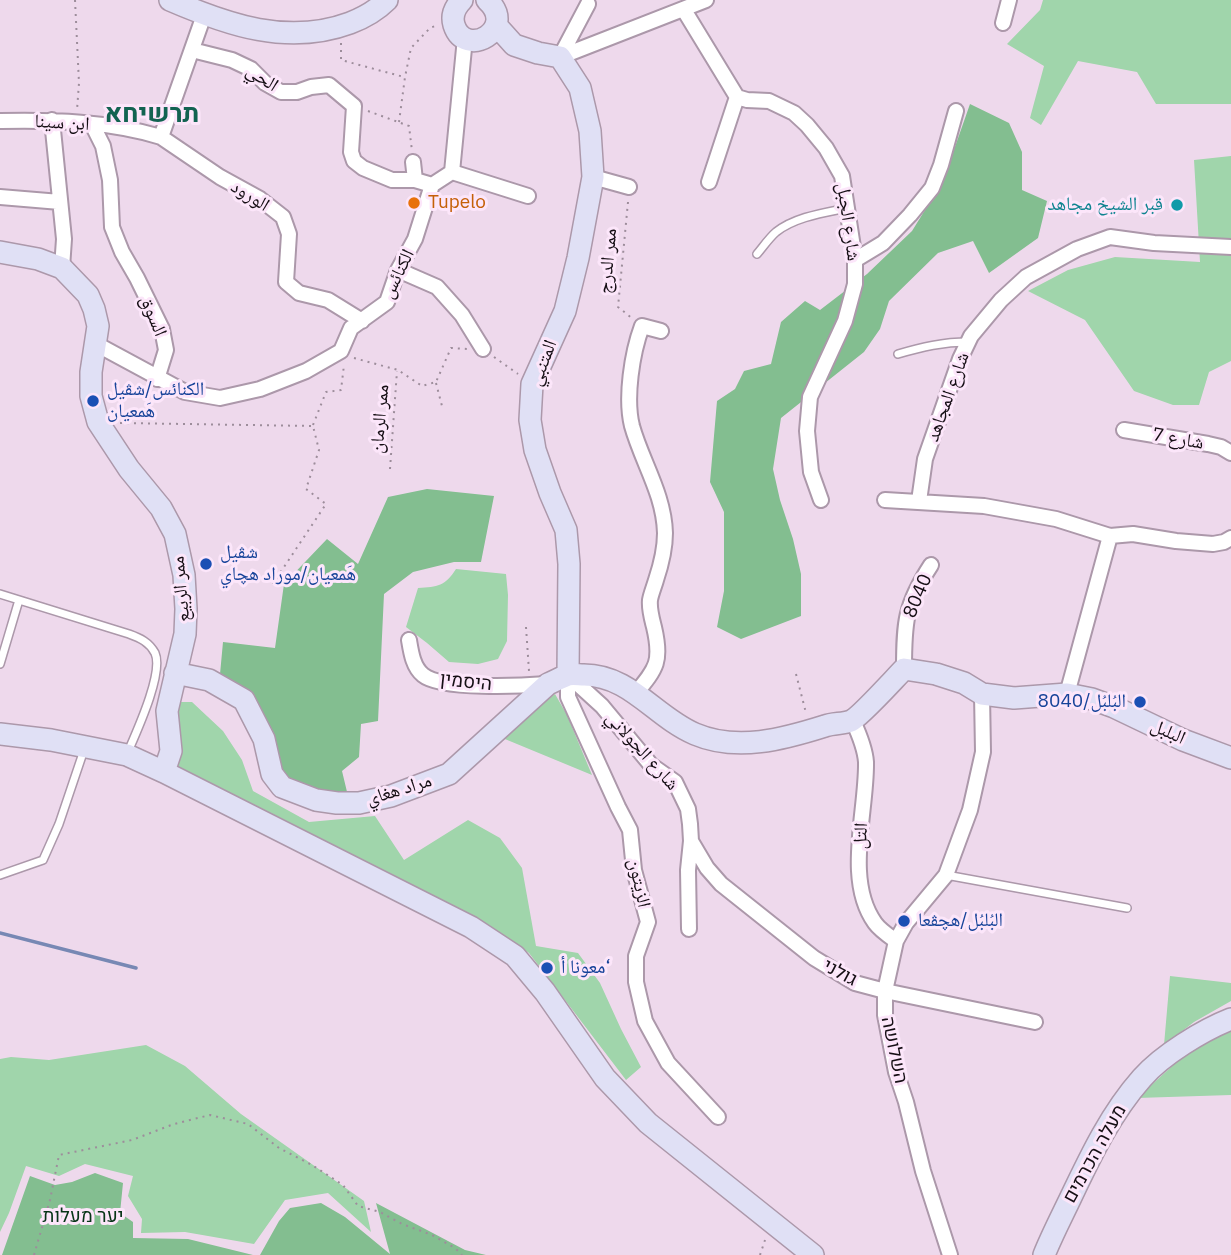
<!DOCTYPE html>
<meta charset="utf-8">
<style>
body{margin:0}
canvas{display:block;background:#eed9ec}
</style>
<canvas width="1231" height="1255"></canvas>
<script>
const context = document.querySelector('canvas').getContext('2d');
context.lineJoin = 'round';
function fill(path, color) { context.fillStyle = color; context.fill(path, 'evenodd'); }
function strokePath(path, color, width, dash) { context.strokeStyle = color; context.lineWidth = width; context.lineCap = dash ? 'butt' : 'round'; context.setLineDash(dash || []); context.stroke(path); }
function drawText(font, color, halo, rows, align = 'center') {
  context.font = font + ' "IBM Plex Sans","Noto Naskh Arabic",Heebo,sans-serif'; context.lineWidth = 6; context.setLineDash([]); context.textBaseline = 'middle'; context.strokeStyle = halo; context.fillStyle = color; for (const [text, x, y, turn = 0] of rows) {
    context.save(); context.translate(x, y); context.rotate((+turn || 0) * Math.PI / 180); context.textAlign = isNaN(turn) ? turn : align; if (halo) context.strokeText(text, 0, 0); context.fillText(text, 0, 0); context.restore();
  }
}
fill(new Path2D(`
 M1043,0H1231V104H1156L1137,72L1078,61L1041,125L1030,118L1044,66L1007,44L1040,10Z
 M1231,156V361L1209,372L1199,405H1173L1134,391L1085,320L1028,291L1068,270L1115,257L1200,262L1194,160Z
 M456,569L506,574L508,595L507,641L498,659L478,664L449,662L427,643L406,627L418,588C438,587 445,586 456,569Z
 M555,694L567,715L592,775L500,737Z
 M170,702H192L223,731L242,760L253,791L309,822L375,816L404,860L468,820L500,838L522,868L536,946L578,953L600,983L621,1029L641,1067L626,1080L529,953L500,933L174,773Z
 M1170,976L1231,983V1001L1194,1022L1164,1045Z
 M1231,1027V1095L1137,1098L1180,1059Z
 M146,1045L185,1066L241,1114L364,1201L371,1232L328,1193L285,1200L254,1244L185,1232L141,1233L142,1219L128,1196L133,1176L85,1164L59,1176L26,1166L9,1213L0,1232V1059L11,1057L49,1060Z`), '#a0d5ab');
fill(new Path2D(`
 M970,104L1009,123L1022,152V190L1047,201L1038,238L989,273L973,241L938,253L889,301L880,329L864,352L781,418L773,469L780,500L793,539L801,574V616L741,639L717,627L724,591V512L710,482L717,401L735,389L744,371L771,364L781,322L805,301L820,310L867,274L912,231L943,181Z
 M427,489L494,496L481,562H454L413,572L384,594L378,721L361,724L359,757L342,771L348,796L288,789L259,729L219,685L223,642L275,648L284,584L327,539L358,564L388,497Z
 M95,1173L123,1183L120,1213L133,1222V1238L188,1239L253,1255H2L30,1176L55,1185L72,1182Z
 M321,1203L345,1217L390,1254L376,1203L465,1250L486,1255H260L279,1221L290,1208Z`), '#83be90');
strokePath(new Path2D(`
 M0,933L136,968`), '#7788b4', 3.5);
const lane = new Path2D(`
 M757,254C763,247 769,238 776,232C795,217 823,213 847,208
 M898,354C922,347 943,342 968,342
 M0,594L129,634C140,638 149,642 155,653C164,673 136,733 127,754
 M0,664L19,600
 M0,875L43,860L59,824L84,750
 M946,875L1127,908`);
const street = new Path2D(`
 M684,10L737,97L747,100L769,101L794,113L807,125L826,148L842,176L855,260V284L845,321L810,397L807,431L811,472L821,500
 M1003,23L1009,0
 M192,50L232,60L251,69L265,83L281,92H297L311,87L329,85L354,106L351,152L354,161L363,168L392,180H415L432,185
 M560,57L706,0
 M560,57L588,4
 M52,120L64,239L62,268
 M0,121C54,120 108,121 161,137L204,15
 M92,124L103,146L110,180L112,227L122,252L137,278L162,329L166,350L157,379
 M161,137L220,177L260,199L283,217L289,234L286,282L299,293L328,300L362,321
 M413,162L415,180
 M452,172L528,196
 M593,177L629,187
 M709,182L737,97
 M0,197L60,202
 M855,260L883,243L910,215L932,188L941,165L956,111
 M398,270L437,287L462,315L483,349
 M96,344L185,392L220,398L260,389L306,371L341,351L351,328L387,302L398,270L415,239L432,185L452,172L465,38
 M1124,430L1208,444L1221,447L1231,453
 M885,500L984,506L1056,519L1110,536L1133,534L1176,541L1213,544L1224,542L1231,538
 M919,501L925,459L960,359L971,336L1001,300L1026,277L1077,249L1110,237L1154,243L1231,247
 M409,640C411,652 413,667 423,675C441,690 522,686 547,684
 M904,669C904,622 905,605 931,565
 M568,675V697L618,807L630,830L634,870L648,922L636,956V982L645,1021L668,1063L718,1117
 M568,675L602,706L651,765L675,782L688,809L690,824L691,841L688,870L689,929
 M635,694C657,668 662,661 654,627C652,619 649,609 650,600C651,594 654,587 656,580C661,565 665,549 665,533C664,494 642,462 632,426C625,398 632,353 642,326L661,331
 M1067,694L1110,536
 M853,721C859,734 865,748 866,762C867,811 844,880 875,923C880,930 889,936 896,941
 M691,841L707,868L721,884L814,958L855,983L885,991L1035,1022
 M950,1255L923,1171L906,1102L896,1072L885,1015V991L896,941L906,923L946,875L970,810L983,752L982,694`);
const secondary = new Path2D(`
 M170,0C228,25 288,46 350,23C363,18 377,10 387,0
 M462,0C455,7 451,15 454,25C465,60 519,29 487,0
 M496,25L514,45L538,53L560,57L580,88L590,131L593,177L578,258L565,311L532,384L530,420L535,450L550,493L566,530L569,564L568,675
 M0,252L38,259L62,268L88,295L94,309L98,326L91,372V396L98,422L129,469L161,508L175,534L184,575L186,609L185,634L167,711L171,751L164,772
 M175,673L209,680L244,700L264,739L272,774L282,787L316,800L337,803H359L391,796L449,774L548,684C555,681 562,677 568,675C573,674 579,675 584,675C630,675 655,717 695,734C737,752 784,739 825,726C833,723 843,724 851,721C860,717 895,678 904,669L936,674L964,683L982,694L1014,698L1067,694L1092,699L1114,707L1183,740L1231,758
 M0,734L51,740L127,755L164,772L471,927L515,956L545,992L605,1078L648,1123L813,1255
 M1044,1255C1052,1235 1062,1216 1071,1197C1091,1155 1111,1113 1142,1078C1162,1055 1203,1030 1231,1019`);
strokePath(lane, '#ac98aa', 10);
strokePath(street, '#ac98aa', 18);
strokePath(secondary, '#ac98aa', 24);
strokePath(new Path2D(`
 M75,0L79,83L77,110
 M341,43V60L404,77
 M368,111L409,126L412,151
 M399,122L405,77L411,48L430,28L435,26
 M628,202L618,307L633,319
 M494,357L518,374
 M354,358L398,370L422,386L436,382L451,348L467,349
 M436,383L443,410
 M120,423L313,426L319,450L306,489L326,504L270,588
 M313,425L326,392L341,390L344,365
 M390,469L397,371
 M526,627L529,671
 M796,674L806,713
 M34,1255L50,1200L59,1155L132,1140L174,1124L210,1115L248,1124L279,1148L312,1165L343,1185L358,1206L380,1212L402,1224L432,1235L455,1248L462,1255
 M760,1255L765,1240`), '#9d8d9b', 2, [2, 5]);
strokePath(lane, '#fff', 7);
strokePath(street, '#fff', 14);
strokePath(secondary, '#e0e0f5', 21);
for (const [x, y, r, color] of [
 [414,203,7,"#e8710a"],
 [1177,205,7,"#0f9aa8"],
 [93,401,7,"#1a4fb4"],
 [206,564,7,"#1a4fb4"],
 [1140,702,7,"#1a4fb4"],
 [904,921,7,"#1a4fb4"],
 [547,968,7,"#1a4fb4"]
]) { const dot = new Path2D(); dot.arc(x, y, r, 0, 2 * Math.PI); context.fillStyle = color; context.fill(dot); strokePath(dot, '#fce6fa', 2.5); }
drawText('19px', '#150e14', '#fce6fa', [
 ["الحي",262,78,33],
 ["ابن سينا",62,123,3],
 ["الورود",250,196,32],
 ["شارع الجبل",848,222,82],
 ["ممر الدرج",608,261,-85],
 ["الكنائس",398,274,-64],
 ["السوق",153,316,68],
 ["المتنبي",543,363,-69],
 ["شارع المجاهد",948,397,-70],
 ["ممر الرمان",380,419,-85],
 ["شارع 7",1178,439,10],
 ["ممر الربيع",181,589,-95],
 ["8040",918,596,-67],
 ["היסמין",466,682,6],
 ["البلبل",1168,732,25],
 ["شارع الجولاني",642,751,48],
 ["مراد هغاي",399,790,-17],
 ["التل",861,836,-87],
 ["الزيتون",639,883,78],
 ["גולני",840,973,28],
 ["השלושה",894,1050,78],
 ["מעלה הכרמים",1095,1154,-61]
]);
drawText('19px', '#c56008', '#fce6fa', [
 ["Tupelo",428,203]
], 'left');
drawText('19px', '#0d838f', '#fce6fa', [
 ["قبر الشيخ مجاهد",1163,205]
], 'right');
drawText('19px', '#164399', '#fce6fa', [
 ["الكنائس/شڤيل",107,390],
 ["هَمعيان",107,412],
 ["شڤيل",220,553],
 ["هَمعيان/موراد هچاي",220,575],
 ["البُلبُل/8040",1126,702,"right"],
 ["البُلبُل/هچڤعا",918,921],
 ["معونا أ‘",561,968]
], 'left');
drawText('19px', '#073518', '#fce6fa', [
 ["יער מעלות",83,1217]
]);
drawText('bold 26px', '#126351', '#fce6fa', [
 ["תרשיחא",152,114]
]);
</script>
